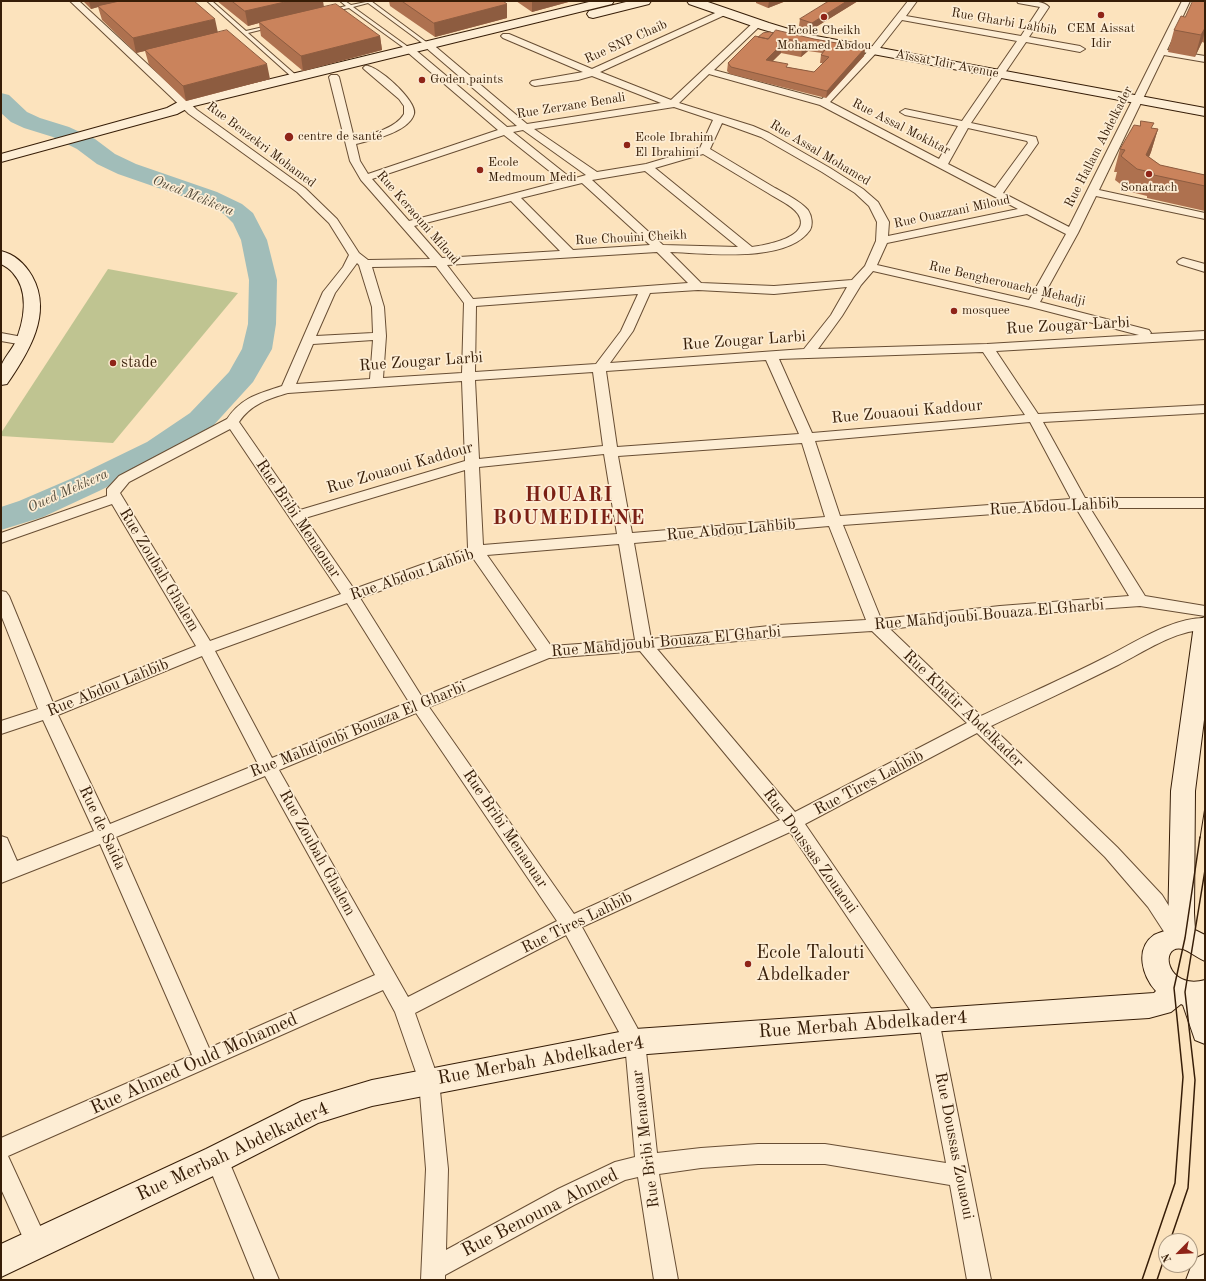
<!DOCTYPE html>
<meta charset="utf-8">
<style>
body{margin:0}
#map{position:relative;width:1206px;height:1281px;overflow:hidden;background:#fce3bd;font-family:"Old Standard TT",serif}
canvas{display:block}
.frame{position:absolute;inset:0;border:2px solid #361d07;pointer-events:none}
.north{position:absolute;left:1158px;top:1233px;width:40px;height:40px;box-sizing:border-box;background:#fdedd4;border:1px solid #ad9a82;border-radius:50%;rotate:246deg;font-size:11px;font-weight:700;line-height:16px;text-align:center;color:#361d07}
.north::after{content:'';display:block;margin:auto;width:14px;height:18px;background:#8f2418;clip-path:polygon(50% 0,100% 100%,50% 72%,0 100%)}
</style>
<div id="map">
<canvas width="1206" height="1281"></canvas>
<div class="frame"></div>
<div class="north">N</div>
</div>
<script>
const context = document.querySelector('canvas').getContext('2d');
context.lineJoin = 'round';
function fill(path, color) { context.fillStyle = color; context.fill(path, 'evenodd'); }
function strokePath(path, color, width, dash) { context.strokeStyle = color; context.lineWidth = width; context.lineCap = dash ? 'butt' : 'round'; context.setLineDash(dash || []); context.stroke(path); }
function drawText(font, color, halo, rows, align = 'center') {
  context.font = font + ' "Old Standard TT",serif'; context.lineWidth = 3.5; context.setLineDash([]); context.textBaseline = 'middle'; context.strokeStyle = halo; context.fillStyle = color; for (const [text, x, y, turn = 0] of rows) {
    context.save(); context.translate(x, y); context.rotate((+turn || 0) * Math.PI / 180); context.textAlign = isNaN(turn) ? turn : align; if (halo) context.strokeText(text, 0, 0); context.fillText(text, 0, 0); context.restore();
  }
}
fill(new Path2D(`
 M108,269L238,293L113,443L1,436V433Z`), '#bfc491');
fill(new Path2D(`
 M1,93L9,95L27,112L40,118L69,127L95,139L115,154L136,164L217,192L242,204L253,213L267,240L277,280L276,324L272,349L253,382L212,427L169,456L99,491L43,517L1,530V507L19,501L75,477L147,442L190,413L229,372L242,349L248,324L249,280L241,240L233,223L224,214L199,202L118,174L97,164L77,149L53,137L24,128L11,122L1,113Z`), '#a1bdb9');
const lane = new Path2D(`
 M207,1H212L246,31L272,25V27L248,33L297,76V78H293Z
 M340,1H345L351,5L371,1L429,44L425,45L368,3L353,7L411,49L407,50L349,8L330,12V10L346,6Z`);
const street = new Path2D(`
 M70,1H79L197,110L305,188L337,219L359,253L368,260L430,259L361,180L350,161L329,77L331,75H337L339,77L354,138C371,134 395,129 404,114V106L399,99L365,70L363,68L365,66C375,63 418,101 414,114C409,132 372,140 356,144L360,161L368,174L498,130L406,51L404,49L406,47H412L507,127L517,126L424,46L422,44L424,42H430L527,124L661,103L592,76L578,80L535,86L532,85L530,83L532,81L583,72L503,38L501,36L503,34H509L592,69L724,9L727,10L728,12L727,14L600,72L671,100L755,21H761L763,23L761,25L714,70L822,99L871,48L908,1H917L906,16L1021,36L1040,7L1018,3L1017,1C1027,1 1043,0 1049,7L1029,37L1080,46L1085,49L1080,52L1026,42L971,123L1036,137L1038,143L1003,193L1069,227L1182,1H1190L1167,50L1205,56V62L1164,55L1099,190L1205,213V219L1096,196L1078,233L1040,302L1149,330L1151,333L1150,334L1205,331V339L996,351L1038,414L1205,405V413L1043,422L1085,498H1205V508H1090L1145,596L1205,606V616L1140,606L1000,616L890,629L981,716C1023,696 1065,678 1106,657C1136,642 1171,618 1205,618V630C1175,630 1144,652 1118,665C1076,686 1033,706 991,726L1117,847L1162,895L1189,938L1186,944L1179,946L1172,944L1148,907L1105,857L977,733L805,824L939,1020L991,1280H967L950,1185L825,1164H758L701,1168L659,1174L678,1280H654L638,1177L625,1180L574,1205L445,1275V1280H421L426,1169L419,1081L395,1012L383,990L8,1156L48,1243L45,1251L37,1254L29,1251L1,1189V1138L192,1055L100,844L1,883V836L7,838L17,861L94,831L43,720L1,734V721L38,709L1,615V591L6,592L9,596L53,703L196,646L112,504L1,543V533L107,496V489L119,476L227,419C242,397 258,394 282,386L323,292L343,267L349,255L329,223L297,192L189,114ZM902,20L1017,41L962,121L905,109L900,112L905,115L958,126L939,159L830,102L877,52ZM709,74L820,105L1018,209L888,236L889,222L878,202L863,189L830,168L769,133L753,126L679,103ZM674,107L713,120L700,148L646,164L597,172L534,129ZM722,123L761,137L822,172L855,193L869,206L877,222L876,241L865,266L852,280L774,286L701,283L670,252C706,253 787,264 810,230C813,225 812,216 808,210C800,201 786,194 775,188C753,175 732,162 710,149ZM968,128L1027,141L1028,143L995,188L948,164ZM523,130L586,175L572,179L513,132ZM504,135L562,181L409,221L372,179ZM703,154C725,167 746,180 768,193C777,199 792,205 798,214C813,237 766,245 752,247L655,168ZM645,171L738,247L663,245L592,180ZM582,183L650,245L573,250L521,198ZM511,201L560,251L442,258L414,226ZM1027,214L1066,234L1029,300L877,265L887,243ZM657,252L688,283L473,299L447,265ZM357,263L359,265L372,307L373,333L316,336L335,293ZM436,266L464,303L462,373L383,378L386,336L384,307L372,267ZM873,271L1031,307L1139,335L987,344L818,349L842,316L861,285ZM847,287L831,315L804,349L610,363L633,331L650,293L698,290L774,294ZM638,294L621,331L596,364L475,372L476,306ZM373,340L370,379L296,384L313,344ZM983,352L1025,415L812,433L779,359ZM766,360L799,434L617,447L606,371ZM593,372L603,446L479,459L475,380ZM462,381L465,461L300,510L239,422C251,404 268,399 288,393ZM1030,422L1071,499L840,516L815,441ZM230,429L341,594L210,641L120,493L129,482ZM802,443L825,517L632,533L618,456ZM604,454L617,534L483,545L479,467ZM465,470L468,548L354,589L305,518ZM1076,508L1129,596L1000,606L881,619L843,525ZM829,526L866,620L778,625L651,639L634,543ZM619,544L635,640L551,646L487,555ZM473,558L537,650L422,697L360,598ZM347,603L409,702L272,758L215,651ZM872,631L967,723L795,812L657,649L778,637ZM640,651L780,820L574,914L429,707L549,658ZM202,656L258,764L110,824L58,715ZM416,713L557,921L408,997L279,770ZM265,776L375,975L209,1048L116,837ZM790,832L919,1023L946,1163L825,1144H758L701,1148L657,1153L645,1042L582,927ZM566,935L625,1043L635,1157L615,1162L558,1189L446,1250L448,1169L439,1081L415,1013Z
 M1183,258L1205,264V272L1179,264L1177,262L1179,260Z
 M1,333L28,338L30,341L28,344L24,345L1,341Z
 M217,1148L225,1152L279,1280H255L206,1159L209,1152Z`);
const secondary = new Path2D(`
 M593,1H614L612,4L190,107L177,114L1,162V154L167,108L180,101Z
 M630,1H651L649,4L593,18L589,17L587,14L589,11Z
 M687,1H705L769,23L805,34L1205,108V116L803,41L761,29L689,4Z
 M1,251C14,254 25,264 32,276C53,313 29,352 7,384L1,385C1,380 0,372 1,367C3,359 11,351 15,343C24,322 30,292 13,273C10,269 5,266 1,264Z
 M1205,617V712L1195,791L1194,913L1195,930L1205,935V961C1198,958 1189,951 1183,949C1158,943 1166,991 1205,980V1044L1195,1040L1183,1005L1181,1004L1171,1012L1149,1018L929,1032L635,1055L372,1106L318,1123L228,1169L1,1277V1244L206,1149L302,1101L372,1080L635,1029L1154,993L1156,991C1143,977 1134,949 1154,935C1158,933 1164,931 1168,930L1171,791L1194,625L1197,620Z
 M1205,1254V1280H1186L1194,1259Z`);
strokePath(lane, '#684e34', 2);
strokePath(street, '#684e34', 2);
strokePath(secondary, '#361d07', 2);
fill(lane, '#fdedd4');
fill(street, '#fdedd4');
fill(secondary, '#fdedd4');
strokePath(new Path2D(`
 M1200,838L1205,807`), '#361d07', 1);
strokePath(new Path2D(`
 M1170,1241L1188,1188L1195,1080L1185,992L1205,870
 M1142,1280L1175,1183L1183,1077L1174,988L1185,938L1200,837
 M1157,1280L1166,1253`), '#361d07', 1.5);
fill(new Path2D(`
 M83,1H194L217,33L270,79L186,101L149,65L145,51L136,53L102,20L98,7L91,9Z
 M217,1H323V7L380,36L382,50L303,71L261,36L259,23L248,26Z
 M389,1H503L507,18L435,37L390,6Z
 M516,1H572L532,12Z
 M756,1H786L768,8L756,3Z
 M829,1H858L811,30L799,26L800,19Z
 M1205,1V43L1202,42L1195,57L1168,52L1174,30Z
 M773,33L814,39L865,48L864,56L826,98L730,74L727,71L728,63L758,37ZM808,51L822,53L821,55L820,63H823L814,72L787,67L772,61L781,53L801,57Z
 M1152,128L1158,129L1151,152L1149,157L1160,165L1205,175V211L1147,198V196L1131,192L1115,180L1117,172H1114L1120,149Z`), '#ae714f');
fill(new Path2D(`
 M89,1H127L98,6V7L91,9Z
 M289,1H323L324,7L259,22V23L248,26L245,11Z
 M532,1H572L532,12Z
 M769,1H786L768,8Z
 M847,1H858L811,30L812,23Z
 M507,4V18L435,37L434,23Z
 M215,19L218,33L136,53L133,38Z
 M1205,28V31L1202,42L1195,57L1201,35Z
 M380,36L382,50L303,71L301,56Z
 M809,43L808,51L801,57L802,49Z
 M781,45V53L766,68V60Z
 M865,48L864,56L826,98L827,91Z
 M267,64L270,79L186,101L183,86Z
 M1158,129L1151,152L1143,171L1146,155Z`), '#8d5c40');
const building = new Path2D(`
 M120,1H194L215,19L133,38L98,6Z
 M232,1H289L245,11Z
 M402,1H503L507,4L434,23Z
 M829,1H847L812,23L800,19Z
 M1193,1H1205V28L1201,35L1174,30L1181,16L1185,17Z
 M336,4L380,36L301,56L259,22Z
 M227,30L267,64L183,86L145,50Z
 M776,30L814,39L865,48L827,91L731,67L728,63L755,36L768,39ZM787,39L801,42L799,44L786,41ZM809,43L828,46L821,55L829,57L814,72L786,67L788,64L766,60L781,45L802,49Z
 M770,32L773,33L768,39L758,37L763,33Z
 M1141,121L1154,123L1151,128L1158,129L1146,155L1160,165L1205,175V186L1154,175V173L1137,169L1121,156L1125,150L1120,149L1134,125L1140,126Z`);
fill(building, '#ca835c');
strokePath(building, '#8d5c40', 1);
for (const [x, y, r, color] of [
 [1101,15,4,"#8f2418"],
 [824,17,4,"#8f2418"],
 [422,80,4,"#8f2418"],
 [289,137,5,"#8f2418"],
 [627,145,4,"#8f2418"],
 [480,170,4,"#8f2418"],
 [1149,174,4,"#8f2418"],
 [954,311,4,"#8f2418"],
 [113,363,4,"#8f2418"],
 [748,964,4,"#8f2418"]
]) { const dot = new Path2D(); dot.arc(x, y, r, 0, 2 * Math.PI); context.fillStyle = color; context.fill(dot); strokePath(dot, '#fdedd4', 1.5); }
drawText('13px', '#361d07', '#fdedd4', [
 ["Rue Gharbi Lahbib",1004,22,10],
 ["Rue SNP Chaib",626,42,-24],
 ["Aïssat Idir Avenue",947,64,11],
 ["Rue Zerzane Benali",571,106,-9],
 ["Rue Assal Mokhtar",901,127,27],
 ["Rue Benzekri Mohamed",261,145,37],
 ["Rue Hallam Abdelkader",1099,147,-63],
 ["Rue Assal Mohamed",820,153,31],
 ["Rue Ouazzani Miloud",952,212,-12],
 ["Rue Keraouni Miloud",418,218,49],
 ["Rue Chouini Cheikh",631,238,-3],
 ["Rue Bengherouache Mehadji",1007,284,13]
]);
drawText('13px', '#361d07', '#fdedd4', [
 ["CEM Aissat",1101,29,"center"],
 ["Idir",1101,44,"center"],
 ["Ecole Cheikh",824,31,"center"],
 ["Mohamed Abdou",824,46,"center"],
 ["Goden paints",430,80],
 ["centre de santé",298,137],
 ["Ecole Ibrahim",635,138],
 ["El Ibrahimi",635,153],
 ["Ecole",488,163],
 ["Medmoum Medi",488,178],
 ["Sonatrach",1149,188,"center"],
 ["mosquee",962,311]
], 'left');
drawText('italic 14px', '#564d3c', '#fdedd4', [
 ["Oued Mekkera",193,196,22],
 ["Oued Mekkera",68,491,-24]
]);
drawText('16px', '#361d07', '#fdedd4', [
 ["Rue Zougar Larbi",1068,326,-3],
 ["Rue Zougar Larbi",744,341,-4],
 ["Rue Zougar Larbi",421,362,-4],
 ["Rue Zouaoui Kaddour",907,412,-5],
 ["Rue Zouaoui Kaddour",400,468,-16],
 ["Rue Abdou Lahbib",1054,507,-3],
 ["Rue Bribi Menaouar",298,519,56],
 ["Rue Abdou Lahbib",731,530,-5],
 ["Rue Zoubah Ghalem",159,570,59],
 ["Rue Abdou Lahbib",412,575,-19],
 ["Rue Mahdjoubi Bouaza El Gharbi",989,615,-5],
 ["Rue Mahdjoubi Bouaza El Gharbi",666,642,-5],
 ["Rue Abdou Lahbib",108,688,-22],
 ["Rue Khatir Abdelkader",963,709,44],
 ["Rue Mahdjoubi Bouaza El Gharbi",358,730,-22],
 ["Rue Tires Lahbib",869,783,-28],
 ["Rue de Saida",102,828,65],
 ["Rue Bribi Menaouar",505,829,56],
 ["Rue Doussas Zouaoui",810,851,54],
 ["Rue Zoubah Ghalem",317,853,61],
 ["Rue Tires Lahbib",577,923,-26],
 ["Rue Bribi Menaouar",646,1139,-97],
 ["Rue Doussas Zouaoui",954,1146,79]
]);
drawText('16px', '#361d07', '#fdedd4', [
 ["stade",121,363]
], 'left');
drawText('19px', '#361d07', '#fdedd4', [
 ["Ecole Talouti",756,953],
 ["Abdelkader",756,975]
], 'left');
drawText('19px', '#361d07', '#fdedd4', [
 ["Rue Merbah Abdelkader4",863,1025,-4],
 ["Rue Merbah Abdelkader4",541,1061,-10],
 ["Rue Ahmed Ould Mohamed",194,1064,-24],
 ["Rue Merbah Abdelkader4",233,1152,-25],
 ["Rue Benouna Ahmed",540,1213,-27]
]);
context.letterSpacing = '1px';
drawText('bold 20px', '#7a1f14', '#fdedd4', [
 ["HOUARI",569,496],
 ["BOUMEDIENE",569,519]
]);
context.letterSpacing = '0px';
</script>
